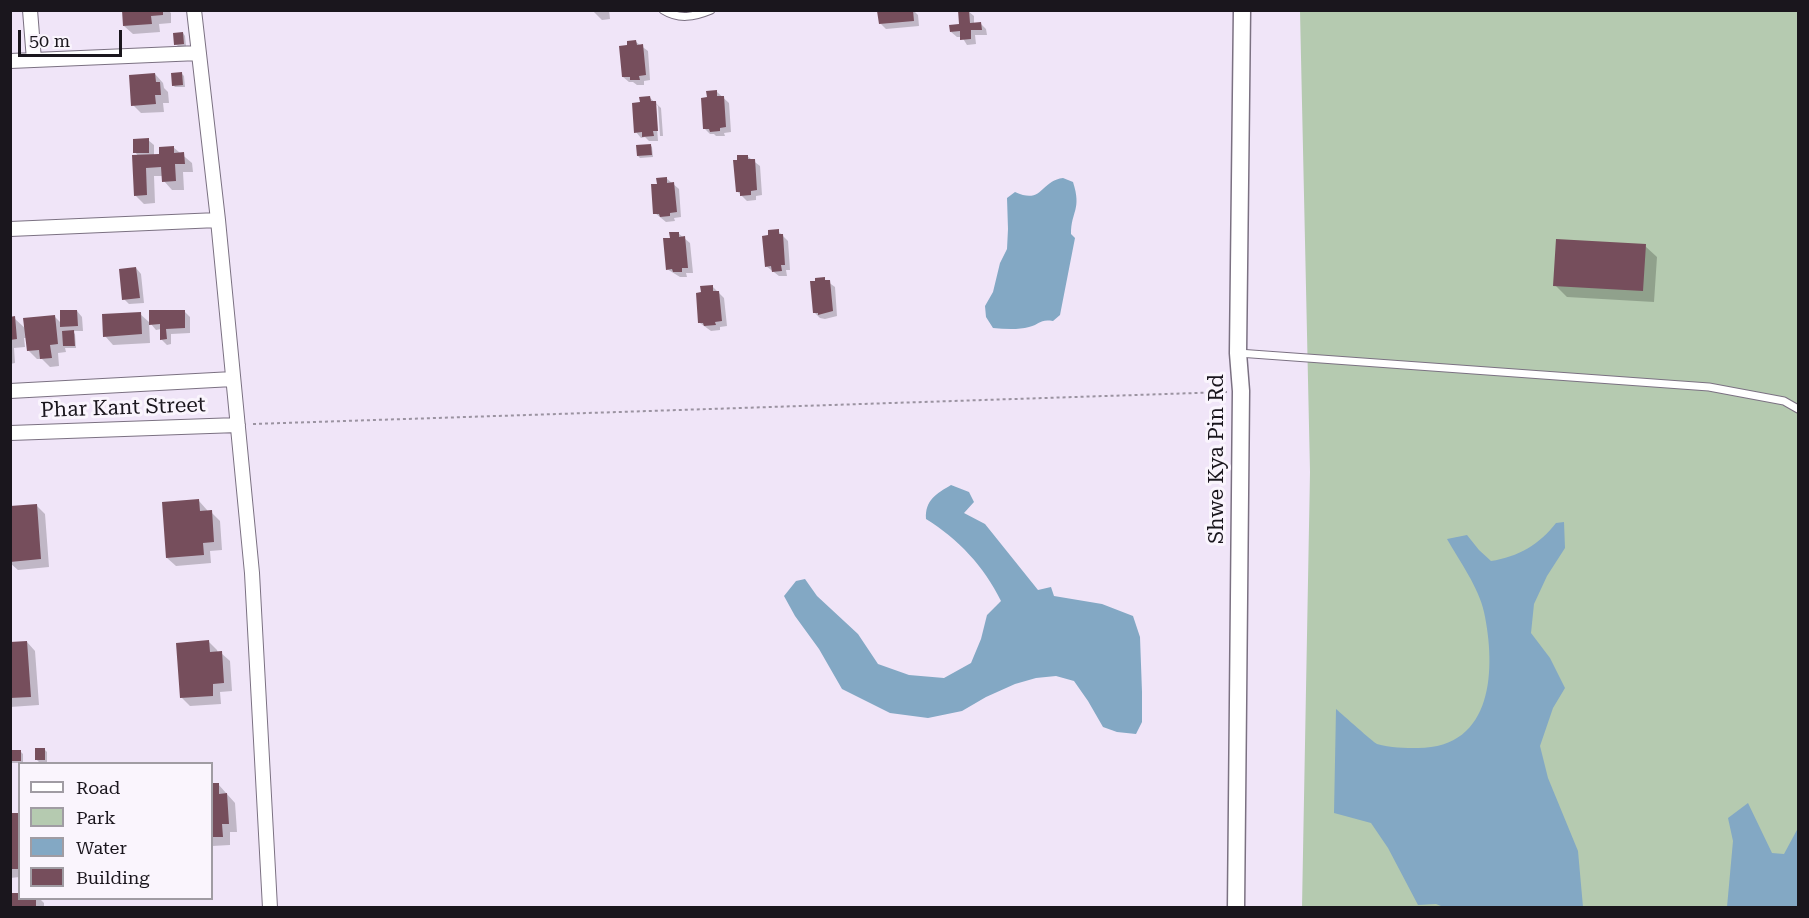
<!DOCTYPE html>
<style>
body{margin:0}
#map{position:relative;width:1809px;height:918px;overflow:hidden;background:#f0e5f8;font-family:"Roboto Serif",serif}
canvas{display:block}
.frame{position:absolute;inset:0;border:12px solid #1a161d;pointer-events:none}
.legend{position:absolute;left:18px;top:762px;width:195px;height:138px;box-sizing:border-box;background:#faf5fd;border:2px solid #a09ca3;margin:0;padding:8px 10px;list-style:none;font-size:18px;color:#1a161d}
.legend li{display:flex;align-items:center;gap:12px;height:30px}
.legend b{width:30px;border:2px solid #a09ca3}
.scale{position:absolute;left:18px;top:30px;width:104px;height:27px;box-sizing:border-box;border:3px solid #1a161d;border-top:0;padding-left:8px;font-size:18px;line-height:21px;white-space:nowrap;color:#1a161d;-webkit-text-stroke:4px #faf5fd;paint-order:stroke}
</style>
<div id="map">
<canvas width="1809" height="918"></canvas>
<div class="frame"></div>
<ul class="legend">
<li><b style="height:8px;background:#fff"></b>Road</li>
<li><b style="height:16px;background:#b5cab0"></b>Park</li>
<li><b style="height:16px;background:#83a8c4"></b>Water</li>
<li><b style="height:16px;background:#764e5c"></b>Building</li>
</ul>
<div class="scale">50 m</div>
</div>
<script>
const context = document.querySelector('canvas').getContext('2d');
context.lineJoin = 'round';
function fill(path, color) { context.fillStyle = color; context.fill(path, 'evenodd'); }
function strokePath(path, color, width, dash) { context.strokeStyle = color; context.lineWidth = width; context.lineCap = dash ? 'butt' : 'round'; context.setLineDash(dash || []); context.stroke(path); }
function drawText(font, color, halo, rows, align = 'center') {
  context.font = font + ' "Roboto Serif",serif'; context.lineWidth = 6; context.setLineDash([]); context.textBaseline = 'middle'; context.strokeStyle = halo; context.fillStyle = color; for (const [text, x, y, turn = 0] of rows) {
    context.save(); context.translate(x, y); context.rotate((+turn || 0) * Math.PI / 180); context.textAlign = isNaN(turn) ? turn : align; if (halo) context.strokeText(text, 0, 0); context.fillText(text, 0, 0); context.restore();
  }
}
fill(new Path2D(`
 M1300,11H1798V907H1302L1310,472Z`), '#b5cab0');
fill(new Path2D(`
 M1063,178L1073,182C1082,210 1071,211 1071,234L1075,238L1060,315L1053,321C1039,319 1041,324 1029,327C1018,330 1005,329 993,328L986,317L985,306L993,292L1000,263L1007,249L1008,229L1007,198L1015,192C1043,205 1040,181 1063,178Z
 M951,485L969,492L974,502L964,513L985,524L1038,590L1051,587L1054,596L1102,604L1133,616L1140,637L1142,692V722L1136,734L1117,732L1103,727L1088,701L1074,681L1056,676L1036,678L1015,684L986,697L962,711L928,718L890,713L842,689L819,649L795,616L784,596L796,581L805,579L817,596L858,634L878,664L909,675L944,678L971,663L981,639L987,615L1001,601C984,566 958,539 926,519C925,500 936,494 951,485Z
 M1564,522L1565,548L1547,576L1534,604L1531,633L1550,658L1565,688L1553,708L1540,746L1548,778L1578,851L1583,907L1446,908L1436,904L1418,905L1388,848L1371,823L1334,813L1336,709C1343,715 1373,742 1377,744C1390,748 1405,748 1418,748C1494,748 1496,668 1484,612C1479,588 1459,560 1447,539L1467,535L1479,550L1491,561C1518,557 1540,544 1556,523Z
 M1748,803L1772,853L1784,854L1798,828V907H1727L1733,841L1728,818Z`), '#83a8c4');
fill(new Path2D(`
 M123,10H168L171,13V23L159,24L160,32L133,34L124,26Z
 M592,10H609L610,19L602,20Z
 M905,10H913L918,15L919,26L886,29L880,23Z
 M968,11L974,16V24H981L986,29L987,35H975L976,44L967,45L962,37H957L951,32L961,25Z
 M183,33L185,36L186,46H178L175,44Z
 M636,42L648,51L650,80L644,81V85H637L633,82H629L623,77Z
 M155,74L163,83L164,88L168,92L169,103H163L164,112L141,113L133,105Z
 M182,74L184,76L185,87H175L173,85Z
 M716,91L729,103L731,132L724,133L725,136H716L714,134H710L705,129L708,98Z
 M650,98L661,108L663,136H660L658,106L655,103L658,141H649L645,137L641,138L636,132L641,103Z
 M148,140L154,145V156L161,155L173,147L192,163L193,172H183L184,190H172L164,181L163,176H154L155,203L144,204L135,195L139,157L135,152Z
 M650,145L652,147L653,157L640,158L638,156Z
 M747,156L760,166L762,195L756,196V200L747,201L737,191Z
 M666,178L679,189L681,217L674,218L675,221L666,222L655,213Z
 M778,231L788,241L790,270H786L787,276H779L766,266Z
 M678,233L690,243L693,273H686L687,277H680L667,269Z
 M1645,246L1657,257L1654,302L1567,297L1555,285Z
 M136,268L141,274L144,303L129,304L124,299Z
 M824,279L835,287L837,316L825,319L820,318L814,312Z
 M712,286L724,298L727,326L720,327V330L711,331L700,323L702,294Z
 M77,311L82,317L83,331H72L75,334L76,348H65L66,352L58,353L59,366L50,367L42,359H37L28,350L27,338H24L25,347L14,348L15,363L10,364V318H14L26,329L54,316L62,324Z
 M184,311L190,317V333L171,334V344L167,345L161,339V329L156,330L151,324Z
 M140,314L149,322L150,343L113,345L105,336Z
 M199,501L207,510L208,512H211L220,521L222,550L210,551L211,563L176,566L167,558Z
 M36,505L45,514L49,567L18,570L10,563V507Z
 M27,642L35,651L39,705L10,707V644Z
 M209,642L217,650L218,653H221L230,661L232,691L220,692L221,704L190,706L182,698Z
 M45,750L47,752V762H39L36,759Z
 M10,752H21L23,754V763H10Z
 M218,784L235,803L237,832H230V845L212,846V785Z
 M10,815H20V877L10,878Z
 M20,898H39L44,903V908H10Z`), '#0003');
fill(new Path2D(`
 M122,10H163V15L151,16L152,24L123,26Z
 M913,10L914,21L879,24L877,11Z
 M958,10H969L970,23L981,22L982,30H971V39L960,40V31L950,32L949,25L959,24Z
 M183,32L184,44L174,45L173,33Z
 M636,40L637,45L643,44L646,75L639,76L640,80H630V77H622L619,46L627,45V41Z
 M182,72L183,85L172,86L171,73Z
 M155,73L156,82H160L161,95H155L156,104L131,106L129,75Z
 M717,90V96H724L726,127L720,128V131L710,132L709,129H703L701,98L707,97L706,91Z
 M650,96L651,101H656L658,131H653L654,136L642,137V132L634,133L632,103L640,102L639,97Z
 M149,138V153H133V139Z
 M651,144L652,155L637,156L636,145Z
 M174,146V153L184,152L185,164H175L176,181L162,182L161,167L146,168L147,195L134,196L132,155L159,154V147Z
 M737,155H748V159H755L757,190L751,191V195L740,196V192H736L733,160H737Z
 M667,177V183L674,182L677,212L670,213V216L660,217L659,214H653L651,184H657L656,178Z
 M779,229V234H783L785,265H781L782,271L772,272L771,266L765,267L762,236L768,235V230Z
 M669,232H679V237L685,236L688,268H682V272H673L672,269L666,270L663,238H670Z
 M1556,239L1646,244L1643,291L1553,286Z
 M136,267L140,298L122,300L119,269Z
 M825,277V280H830L833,311L818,315V313H813L810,281H815V278Z
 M713,285V291H719L722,321L715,322L716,325L704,326L703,323H698L696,293L701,292L700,286Z
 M60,310H77L78,326L60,327Z
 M149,310H185V328L166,329L167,339L160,340V324L149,325Z
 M141,312L142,334L103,337L102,314Z
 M55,315L58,344L50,345L52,358L40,359L39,350L27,351L23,318Z
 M15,316L17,339L10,340V317Z
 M74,330L75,346H63L62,331Z
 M199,499L200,511L212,510L214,542L203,543L204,555L166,558L162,502Z
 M37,504L41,559L10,562V506Z
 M209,640L210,652L222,651L224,683L213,684V696L180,698L176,643Z
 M27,641L31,697L10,698V642Z
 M35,748H45V760H35Z
 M10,750H21V761H10Z
 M212,783H219V794L227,793L229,824H222L223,837H212Z
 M10,813H20V869H10Z
 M10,893H20V898H36V908H10Z`), '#764e5c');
const service = new Path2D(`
 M663,10C679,20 694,17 711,10
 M1238,353L1709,387L1784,401L1798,409`);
const minor = new Path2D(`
 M30,10L34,60
 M194,10L218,220L252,573L270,908
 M10,61L199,53
 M10,229L218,220
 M10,391L233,379
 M10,433L238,425`);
const tertiary = new Path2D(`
 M1236,908L1241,391L1238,353L1242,10`);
strokePath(service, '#7b7182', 9);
strokePath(minor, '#7b7182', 16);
strokePath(tertiary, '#7b7182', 19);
strokePath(new Path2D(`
 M253,424L1227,392`), '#9b93a1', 2, [3, 3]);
strokePath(service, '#fff', 7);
strokePath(minor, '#fff', 14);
strokePath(tertiary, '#fff', 16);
drawText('21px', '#1a161d', '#faf5fd', [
 ["Phar Kant Street",123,408,-2],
 ["Shwe Kya Pin Rd",1217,459,-90]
]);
</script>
